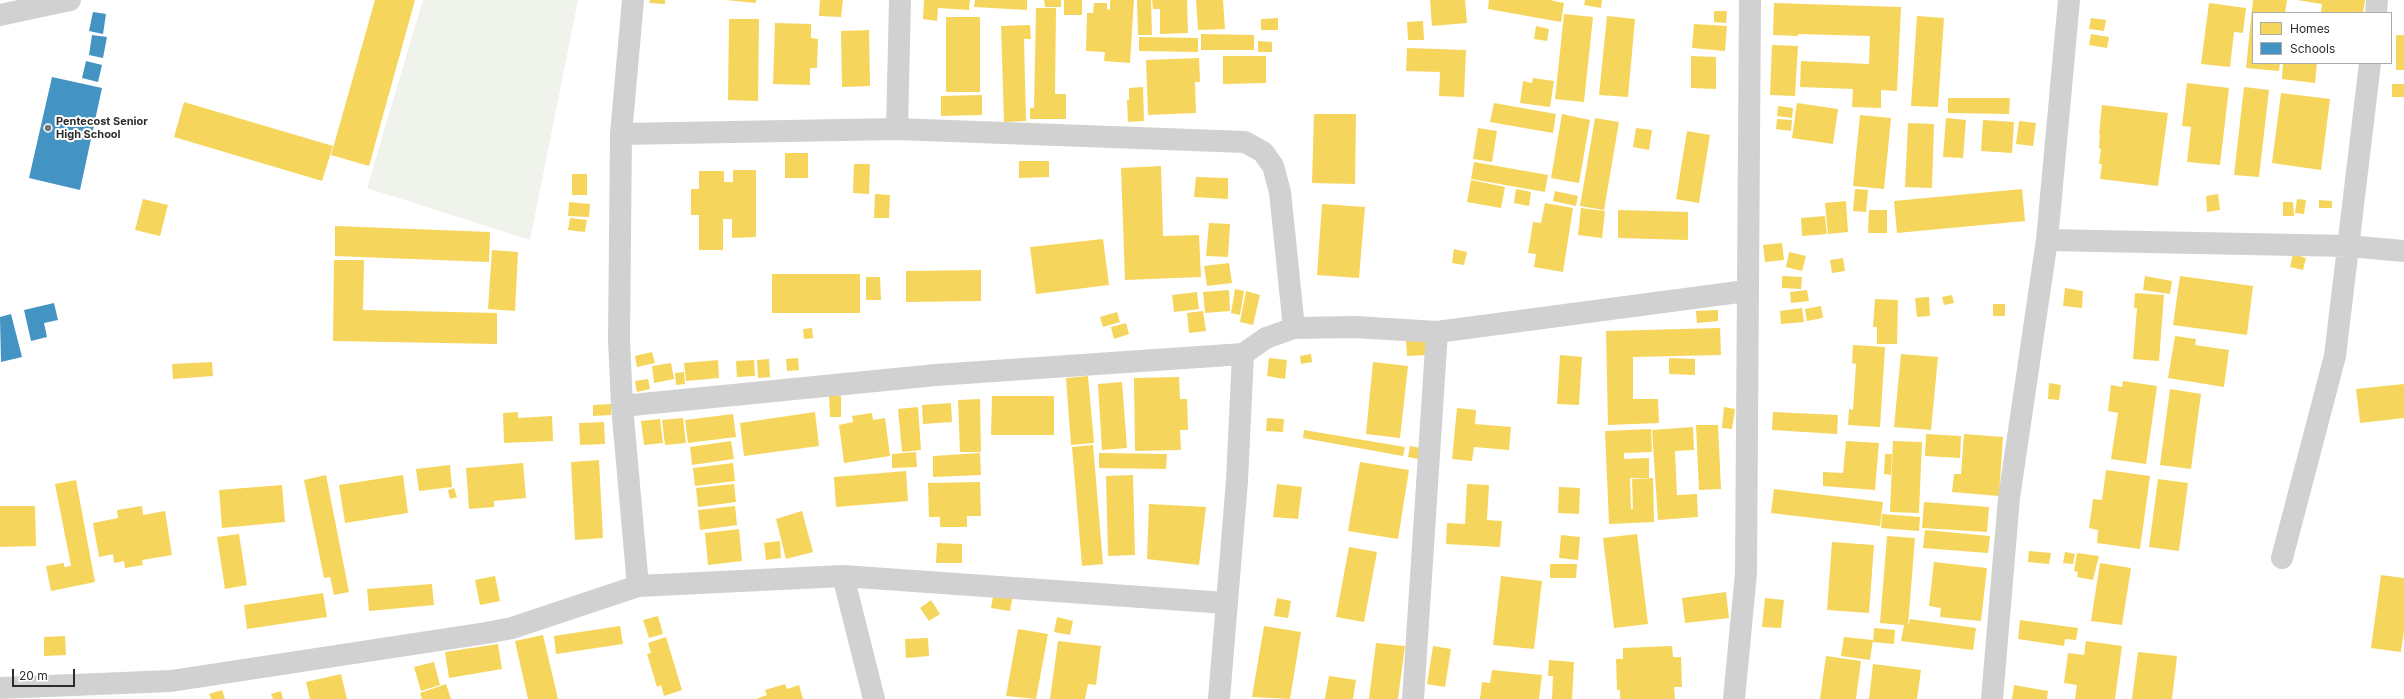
<!DOCTYPE html>
<style>
body{margin:0}
#map{position:relative;width:2404px;height:699px;overflow:hidden;background:#fff;font-family:Inter,sans-serif}
canvas{display:block}
.legend{position:absolute;left:2252px;top:12px;width:140px;height:52px;box-sizing:border-box;background:#fff;border:1px solid #ababab;margin:0;padding:5px 7px;list-style:none;font-size:12px;color:#2c2c2c}
.legend li{display:flex;align-items:center;gap:8px;height:20px}
.legend b{width:20px;border:1px solid #ababab}
.scale{position:absolute;left:12px;top:669px;width:63px;height:18px;box-sizing:border-box;border:2px solid #2c2c2c;border-top:0;padding-left:5px;font-size:12px;line-height:14px;white-space:nowrap;color:#2c2c2c;-webkit-text-stroke:3px #fff;paint-order:stroke}
</style>
<div id="map">
<canvas width="2404" height="699"></canvas>
<ul class="legend">
<li><b style="height:11px;background:#f6d55c"></b>Homes</li>
<li><b style="height:11px;background:#4393c3"></b>Schools</li>
</ul>
<div class="scale">20 m</div>
</div>
<script>
const context = document.querySelector('canvas').getContext('2d');
context.lineJoin = 'round';
function fill(path, color) { context.fillStyle = color; context.fill(path, 'evenodd'); }
function strokePath(path, color, width, dash) { context.strokeStyle = color; context.lineWidth = width; context.lineCap = dash ? 'butt' : 'round'; context.setLineDash(dash || []); context.stroke(path); }
function drawText(font, color, halo, rows, align = 'center') {
  context.font = font + ' Inter,sans-serif'; context.lineWidth = 4; context.setLineDash([]); context.textBaseline = 'middle'; context.strokeStyle = halo; context.fillStyle = color; for (const [text, x, y, turn = 0] of rows) {
    context.save(); context.translate(x, y); context.rotate((+turn || 0) * Math.PI / 180); context.textAlign = isNaN(turn) ? turn : align; if (halo) context.strokeText(text, 0, 0); context.fillText(text, 0, 0); context.restore();
  }
}
fill(new Path2D(`
 M423,0H578L530,240L367,188Z`), '#eff3eb');
fill(new Path2D(`
 M375,0H415L369,166L331,155Z
 M650,0H665V4L649,3Z
 M726,0H756V3Z
 M820,0H843L841,17L819,16Z
 M924,0H970L969,10L938,8L937,21L923,19Z
 M975,0H1027V10L974,7Z
 M1044,0H1061V7H1045Z
 M1064,0H1082V15H1064Z
 M1110,0H1134L1130,63L1104,61L1105,52L1086,51L1087,13H1093L1094,3H1107V9L1110,10Z
 M1137,0H1151L1152,35H1138Z
 M1152,0H1187L1188,33L1160,34V9H1153Z
 M1196,0H1223L1225,29L1198,30Z
 M1430,0H1465L1467,23L1432,26Z
 M1489,0H1550L1564,3L1561,22L1488,9Z
 M1585,0H1602L1601,8L1584,5Z
 M2253,0H2287L2285,13H2253V63H2280L2279,71L2246,68Z
 M2297,0H2365L2363,13H2321L2322,4Z
 M1774,3L1901,7L1897,91L1881,90V108L1852,107L1853,89L1800,87L1801,61L1869,64L1870,36L1798,34V36L1773,35Z
 M2209,3L2246,8L2243,33L2234,32L2230,67L2201,64Z
 M1036,8H1056L1055,94H1066V119H1030V108H1034Z
 M1714,11H1727L1726,23L1714,22Z
 M1564,14L1593,17L1584,102L1555,99Z
 M1607,16L1635,19L1628,97L1599,95Z
 M1917,16L1944,18L1938,107L1911,106Z
 M946,17H980V92H946Z
 M1278,18V30H1261V19Z
 M2091,18L2106,20L2104,31L2089,29Z
 M729,19H759L758,101L728,100Z
 M1423,21L1424,40H1408L1407,22Z
 M775,23L811,24V38L818,39L817,68H810V85L773,84Z
 M1694,24L1727,26L1725,51L1692,48Z
 M1030,25L1031,39H1024L1026,121L1004,122L1001,26Z
 M1536,26L1549,29L1547,41L1534,39Z
 M869,30L870,86L842,87L841,31Z
 M1201,34L1254,35V50H1201Z
 M2091,34L2109,37L2107,48L2089,45Z
 M2396,35H2404V70H2396Z
 M1139,37L1198,38V52L1139,51Z
 M1258,41L1272,42V52H1258Z
 M1772,45L1798,46L1795,96L1770,95Z
 M1407,48L1466,50L1464,97L1439,96L1440,72L1406,71Z
 M1223,56H1266V83L1223,84Z
 M1691,56L1716,57V89L1691,88Z
 M1199,58L1200,82H1195L1196,113L1148,115L1146,60Z
 M2283,63H2317L2315,83L2282,79Z
 M1533,78L1554,81L1550,107L1520,103L1523,81L1532,83Z
 M2187,83L2229,88L2220,165L2187,162L2191,127L2182,126Z
 M2392,84H2404V97H2392Z
 M1143,87L1144,121L1128,122L1127,100H1129V88Z
 M2244,87L2269,90L2259,177L2234,175Z
 M2281,93L2330,99L2321,170L2272,163Z
 M982,95V115L941,116V96Z
 M1948,98H2010L2009,114L1948,113Z
 M184,102L333,146L322,181L174,137Z
 M1494,103L1556,114L1553,133L1490,122Z
 M1797,103L1838,109L1833,144L1792,138Z
 M2102,105L2168,113L2158,186L2100,179L2102,164H2099L2101,149L2099,148L2100,134H2099Z
 M1778,106L1793,108L1792,118L1777,116Z
 M1314,114H1356L1355,184L1312,183Z
 M1562,114L1590,120L1579,183L1551,178Z
 M1860,115L1891,118L1884,189L1853,186Z
 M1595,118L1619,122L1604,210L1580,206Z
 M1946,118L1966,120L1963,158L1943,157Z
 M1777,119L1792,120L1791,131L1776,129Z
 M1983,120L2014,122L2012,153L1981,151Z
 M2019,121L2036,123L2033,146L2016,144Z
 M1908,123L1934,124L1932,188L1905,187Z
 M1478,128L1497,131L1492,162L1473,159Z
 M1636,128L1652,130L1649,150L1633,147Z
 M1687,131L1710,135L1699,203L1676,199Z
 M785,153H808V178H785Z
 M1019,161H1049V177L1019,178Z
 M1474,162L1548,175L1545,192L1471,179Z
 M854,164H870L869,194L853,193Z
 M1161,166L1163,236L1199,235L1201,277L1125,280L1121,168Z
 M733,170H756V237L732,238V219H723V250H699V215H691V189H699V171H724V182H733Z
 M572,174H587V195H572Z
 M1196,177L1228,178V199L1194,197Z
 M1471,180L1505,187L1501,208L1467,202Z
 M1516,189L1531,192L1529,206L1514,203Z
 M1855,189L1868,190L1866,212L1853,211Z
 M2022,189L2025,221L1897,233L1894,201Z
 M1555,191L1578,196L1576,206L1553,201Z
 M875,194L890,195L889,218H874Z
 M2218,194L2220,210L2207,212L2206,196Z
 M143,199L168,205L160,236L135,230Z
 M2297,199L2306,200L2304,214L2295,213Z
 M2319,200L2332,201V208H2319Z
 M1846,201L1848,232L1828,234L1825,203Z
 M569,202L590,204L589,217L568,216Z
 M2283,202H2293L2294,216H2283Z
 M1545,203L1573,208L1563,272L1534,267L1536,254L1528,253L1533,222L1541,223Z
 M1322,204L1365,207L1359,278L1317,275Z
 M1581,208L1605,211L1602,238L1578,235Z
 M1618,210L1688,212V240L1618,238Z
 M1869,210H1887V233H1868Z
 M1825,216L1827,234L1802,236L1801,218Z
 M570,218L587,220L585,232L568,230Z
 M1209,223L1230,224L1228,257L1206,256Z
 M335,226L490,232L489,262L335,256Z
 M1103,239L1109,285L1036,294L1030,247Z
 M1782,243L1784,260L1765,262L1763,245Z
 M1454,249L1467,252L1464,265L1452,263Z
 M492,250L518,252L515,311L488,309Z
 M1789,252L1806,256L1802,271L1786,267Z
 M2293,254L2306,258L2303,270L2290,267Z
 M1843,258L1845,271L1832,273L1830,260Z
 M334,260H364L363,310L497,313V344L333,341Z
 M1229,263L1232,283L1207,286L1204,266Z
 M981,270V301L906,302V271Z
 M772,274H860V313H772Z
 M1782,276L1802,277L1801,289L1782,288Z
 M2145,276L2172,281L2170,294L2143,290Z
 M2180,276L2253,286L2247,335L2173,325Z
 M866,277H880L881,300H866Z
 M2065,288L2083,291L2082,308L2063,306Z
 M1235,289L1244,291L1240,315L1231,313Z
 M1229,290L1230,311L1205,313L1203,292Z
 M1807,290L1809,301L1791,303L1790,292Z
 M1246,291L1260,295L1253,325L1240,322Z
 M1197,292L1199,309L1174,312L1172,295Z
 M2135,293L2164,295L2159,361L2133,359L2137,308H2134Z
 M1952,295L1954,303L1944,305L1942,297Z
 M1929,297L1930,316L1917,317L1915,298Z
 M1875,299L1898,300L1897,344H1877V327H1873Z
 M1993,304H2005V316H1993Z
 M1821,306L1823,318L1807,321L1805,309Z
 M1802,308L1804,322L1781,324L1780,311Z
 M1718,310V321L1697,323L1696,311Z
 M1203,311L1206,331L1189,333L1187,313Z
 M1117,312L1120,322L1103,327L1100,317Z
 M1126,323L1129,334L1114,339L1111,327Z
 M812,328L813,338L804,339L803,329Z
 M1720,328L1721,355L1633,357V399H1658L1659,423L1608,425L1606,331Z
 M2175,336L2196,339L2195,345L2229,350L2224,387L2168,378Z
 M1428,339L1429,355L1407,356L1406,340Z
 M1853,345L1885,347L1880,427L1848,425L1849,409L1853,410L1856,364L1852,363Z
 M652,352L655,363L637,367L635,356Z
 M1311,354L1312,362L1301,364L1300,356Z
 M1901,354L1938,357L1931,430L1894,427Z
 M1560,355L1582,357L1579,405L1557,404Z
 M798,358L799,370L787,371L786,359Z
 M1269,358L1287,360L1285,379L1267,376Z
 M1669,358L1695,359V375L1669,374Z
 M769,359L770,377L758,378L757,360Z
 M718,360L719,378L686,381L684,363Z
 M754,360L755,376L737,377L736,361Z
 M212,362L213,376L173,379L172,364Z
 M1373,362L1408,366L1400,438L1366,434Z
 M671,363L674,379L654,383L652,366Z
 M684,372L685,384L676,385L675,373Z
 M1088,376L1094,443L1071,445L1066,378Z
 M1179,377L1180,399H1187L1188,430H1180L1181,450L1135,451L1134,378Z
 M648,379L650,389L637,392L635,381Z
 M2123,381L2157,386L2146,464L2111,459L2118,413L2108,411L2111,385L2122,387Z
 M1122,382L1127,448L1102,450L1098,384Z
 M2049,383L2061,385L2059,400L2048,399Z
 M2404,384V418L2360,423L2356,389Z
 M2170,389L2201,394L2191,469L2160,465Z
 M829,396H841V417H830Z
 M992,396H1054V435H991Z
 M980,399L981,452H960L958,400Z
 M951,403L952,422L923,424L922,405Z
 M611,404V415L593,416V405Z
 M918,407L921,450L902,452L898,409Z
 M1724,407L1735,409L1732,429L1722,428Z
 M1457,408L1476,410L1475,424L1511,427L1509,450L1474,447L1472,461L1452,459Z
 M518,412V418L552,416L553,441L504,443L503,413Z
 M815,412L819,446L744,456L740,423Z
 M1773,412L1838,415L1837,434L1772,430Z
 M872,413L873,420L885,418L890,456L844,463L839,425L853,422L852,416Z
 M733,414L736,437L688,443L685,420Z
 M683,418L686,443L665,445L662,420Z
 M1267,418L1284,419L1283,432L1266,431Z
 M660,419L663,443L644,445L641,421Z
 M604,422L605,444L580,445L579,423Z
 M1696,425H1718L1721,489L1699,490Z
 M1693,427L1694,450L1675,451L1677,495L1697,494L1698,517L1658,520L1652,430Z
 M1651,429L1652,452L1624,453V459L1649,458V478H1630L1631,509H1633L1632,479L1653,478L1654,522L1609,524L1605,431Z
 M1304,430L1405,447L1403,456L1303,438Z
 M1926,434L1961,436L1960,458L1925,456Z
 M1964,434L2003,437L1999,496L1952,492L1954,474H1961Z
 M731,441L734,459L692,465L690,447Z
 M1846,441L1879,443L1875,490L1823,486V472L1843,473Z
 M1893,441L1922,442L1919,513L1890,512Z
 M1093,445L1103,564L1082,566L1072,447Z
 M1410,446L1420,448L1418,459L1408,457Z
 M916,452L917,467L892,468V454Z
 M980,453L981,475L933,477V456Z
 M1099,453L1167,454L1166,469L1099,468Z
 M1885,454H1892L1891,475L1884,474Z
 M599,460L603,538L575,540L571,462Z
 M1360,462L1409,470L1398,539L1348,531Z
 M523,463L526,498L494,501V507L469,509L466,468Z
 M733,463L735,481L695,486L693,468Z
 M450,465L452,487L419,491L416,469Z
 M2106,470L2150,476L2140,549L2097,543L2098,530L2089,528L2093,499L2102,500Z
 M906,471L908,501L836,507L834,477Z
 M326,475L349,592L334,595L330,577L324,578L304,480Z
 M403,475L408,513L345,523L339,485Z
 M1133,475L1135,555L1108,556L1106,476Z
 M2158,479L2188,483L2179,551L2149,547Z
 M76,480L95,582L51,591L46,566L64,563V567L71,566L55,484Z
 M980,482L981,516H967V527H940V517H929L928,483Z
 M734,484L736,502L698,507L696,488Z
 M1277,484L1302,487L1298,519L1273,517Z
 M1467,484L1489,485L1487,520L1502,521L1500,547L1446,544L1447,523L1465,524Z
 M282,485L285,522L222,528L219,490Z
 M1559,487L1580,488L1579,514L1558,513Z
 M454,488L457,497L450,499L448,490Z
 M1774,489L1883,502L1880,526L1771,513Z
 M1924,502L1989,507L1987,532L1922,528Z
 M1149,504L1206,507L1199,565L1147,559Z
 M0,506H35L36,546L0,547Z
 M142,506L143,515L165,511L172,555L142,560L143,565L125,568L124,561L114,563L113,554L99,557L93,523L118,518L117,510Z
 M735,506L737,525L700,530L698,510Z
 M802,511L813,552L786,559L776,519Z
 M1882,514L1920,517L1919,531L1881,528Z
 M739,529L742,561L708,565L705,533Z
 M1925,530L1990,536L1988,553L1923,548Z
 M239,534L247,585L225,589L217,537Z
 M1637,534L1648,624L1614,628L1603,538Z
 M1561,535L1580,537L1578,560L1559,558Z
 M1887,536L1915,538L1908,626L1910,619L1976,628L1973,650L1901,641L1904,625L1880,623Z
 M780,541L781,558L766,560L764,543Z
 M1832,542L1874,545L1869,613L1827,610Z
 M937,543L962,544V563H936Z
 M1349,547L1377,552L1364,622L1336,617Z
 M2029,551L2051,553L2049,564L2028,562Z
 M2065,552L2075,554L2073,564L2063,563Z
 M2077,553L2099,556L2093,580L2077,577L2078,572L2074,571Z
 M1934,562L1987,568L1981,621L1940,617L1941,608L1929,606Z
 M2100,563L2131,568L2122,625L2091,621Z
 M1550,564H1577L1576,578H1550Z
 M2381,575L2404,578V631L2401,652L2371,648Z
 M495,576L500,601L480,605L475,580Z
 M1501,576L1542,581L1534,649L1493,645Z
 M432,584L434,605L369,611L367,589Z
 M994,592L1013,595L1010,611L991,608Z
 M1726,592L1729,618L1685,623L1682,598Z
 M323,593L327,617L247,629L244,605Z
 M1277,598L1291,601L1288,618L1274,616Z
 M1765,598L1784,600L1781,628L1762,627Z
 M931,600L940,614L929,621L920,608Z
 M658,616L663,634L649,638L643,620Z
 M1057,617L1073,621L1070,635L1054,632Z
 M2020,620L2078,628L2076,640L2065,639L2064,646L2018,639Z
 M620,626L623,644L556,654L554,636Z
 M1264,626L1301,632L1290,699L1252,697Z
 M1874,628L1895,630L1894,644L1873,642Z
 M1018,629L1048,634L1036,699L1006,696Z
 M543,635L558,699H528L515,641Z
 M65,636L66,655L44,656V637Z
 M666,637L682,690L664,696L661,685L657,687L647,654L651,653L648,643Z
 M1844,637L1873,640L1870,660L1841,656Z
 M928,638L929,656L906,658L905,639Z
 M1058,641L1101,646L1096,685L1088,684L1085,699H1050Z
 M2086,641L2122,646L2115,699H2075L2077,685L2064,683L2068,653L2084,655Z
 M1376,643L1405,646L1398,699H1369Z
 M498,644L502,669L449,678L445,652Z
 M1433,646L1451,649L1445,687L1427,684Z
 M1672,646L1673,657H1681L1682,687H1674L1675,699H1620V690H1617L1616,659H1623V648Z
 M2138,652L2177,656L2172,699H2132Z
 M1826,656L1861,661L1856,699H1820Z
 M1549,660L1574,662L1572,699H1552L1553,676H1548Z
 M434,662L440,685L421,691L414,667Z
 M1873,664L1921,670L1917,699H1869Z
 M1492,670L1542,675L1539,699H1480L1482,682L1490,683Z
 M341,674L347,699H310L306,682Z
 M1329,676L1356,680L1353,699H1325Z
 M446,684L451,699H422L420,693Z
 M785,684L787,689L799,685L803,699H756L767,695L765,690Z
 M2014,685L2048,691L2047,699H2012Z
 M222,690L225,699H211L209,694Z
 M281,691L283,699H273L271,694Z`), '#f6d55c');
fill(new Path2D(`
 M93,12L106,14L103,34L89,31Z
 M92,35L107,37L103,58L89,55Z
 M86,61L102,65L98,82L82,78Z
 M52,77L102,88L80,190L29,178Z
 M54,303L58,320L44,323L47,337L31,341L24,310Z
 M11,314L22,357L1,362L0,317Z`), '#4393c3');
strokePath(new Path2D(`
 M633,0L621,134L619,339L622,406L638,586
 M2376,13L2377,0
 M0,15L70,0
 M897,129L900,0
 M621,134L897,129L1245,142L1263,152L1273,166L1280,192L1294,328
 M2047,240L2348,246L2404,251
 M622,406L936,375L1243,354
 M2282,558L2335,356L2370,63
 M843,576L874,699
 M0,688L171,681L486,633L512,628L638,586L843,576L1226,603
 M1219,699L1237,481L1243,354L1266,338L1294,328L1355,327L1437,332L1746,291
 M1413,699L1437,332
 M1734,699L1746,573L1750,0
 M1992,699L2009,498L2047,240L2069,0`), '#d1d1d1', 22);
for (const [x, y, r, color] of [
 [48,128,4,"#767676"]
]) { const dot = new Path2D(); dot.arc(x, y, r, 0, 2 * Math.PI); context.fillStyle = color; context.fill(dot); strokePath(dot, '#fff', 1.5); }
drawText('bold 11px', '#2c2c2c', '#fff', [
 ["Pentecost Senior",56,122],
 ["High School",56,135]
], 'left');
</script>
